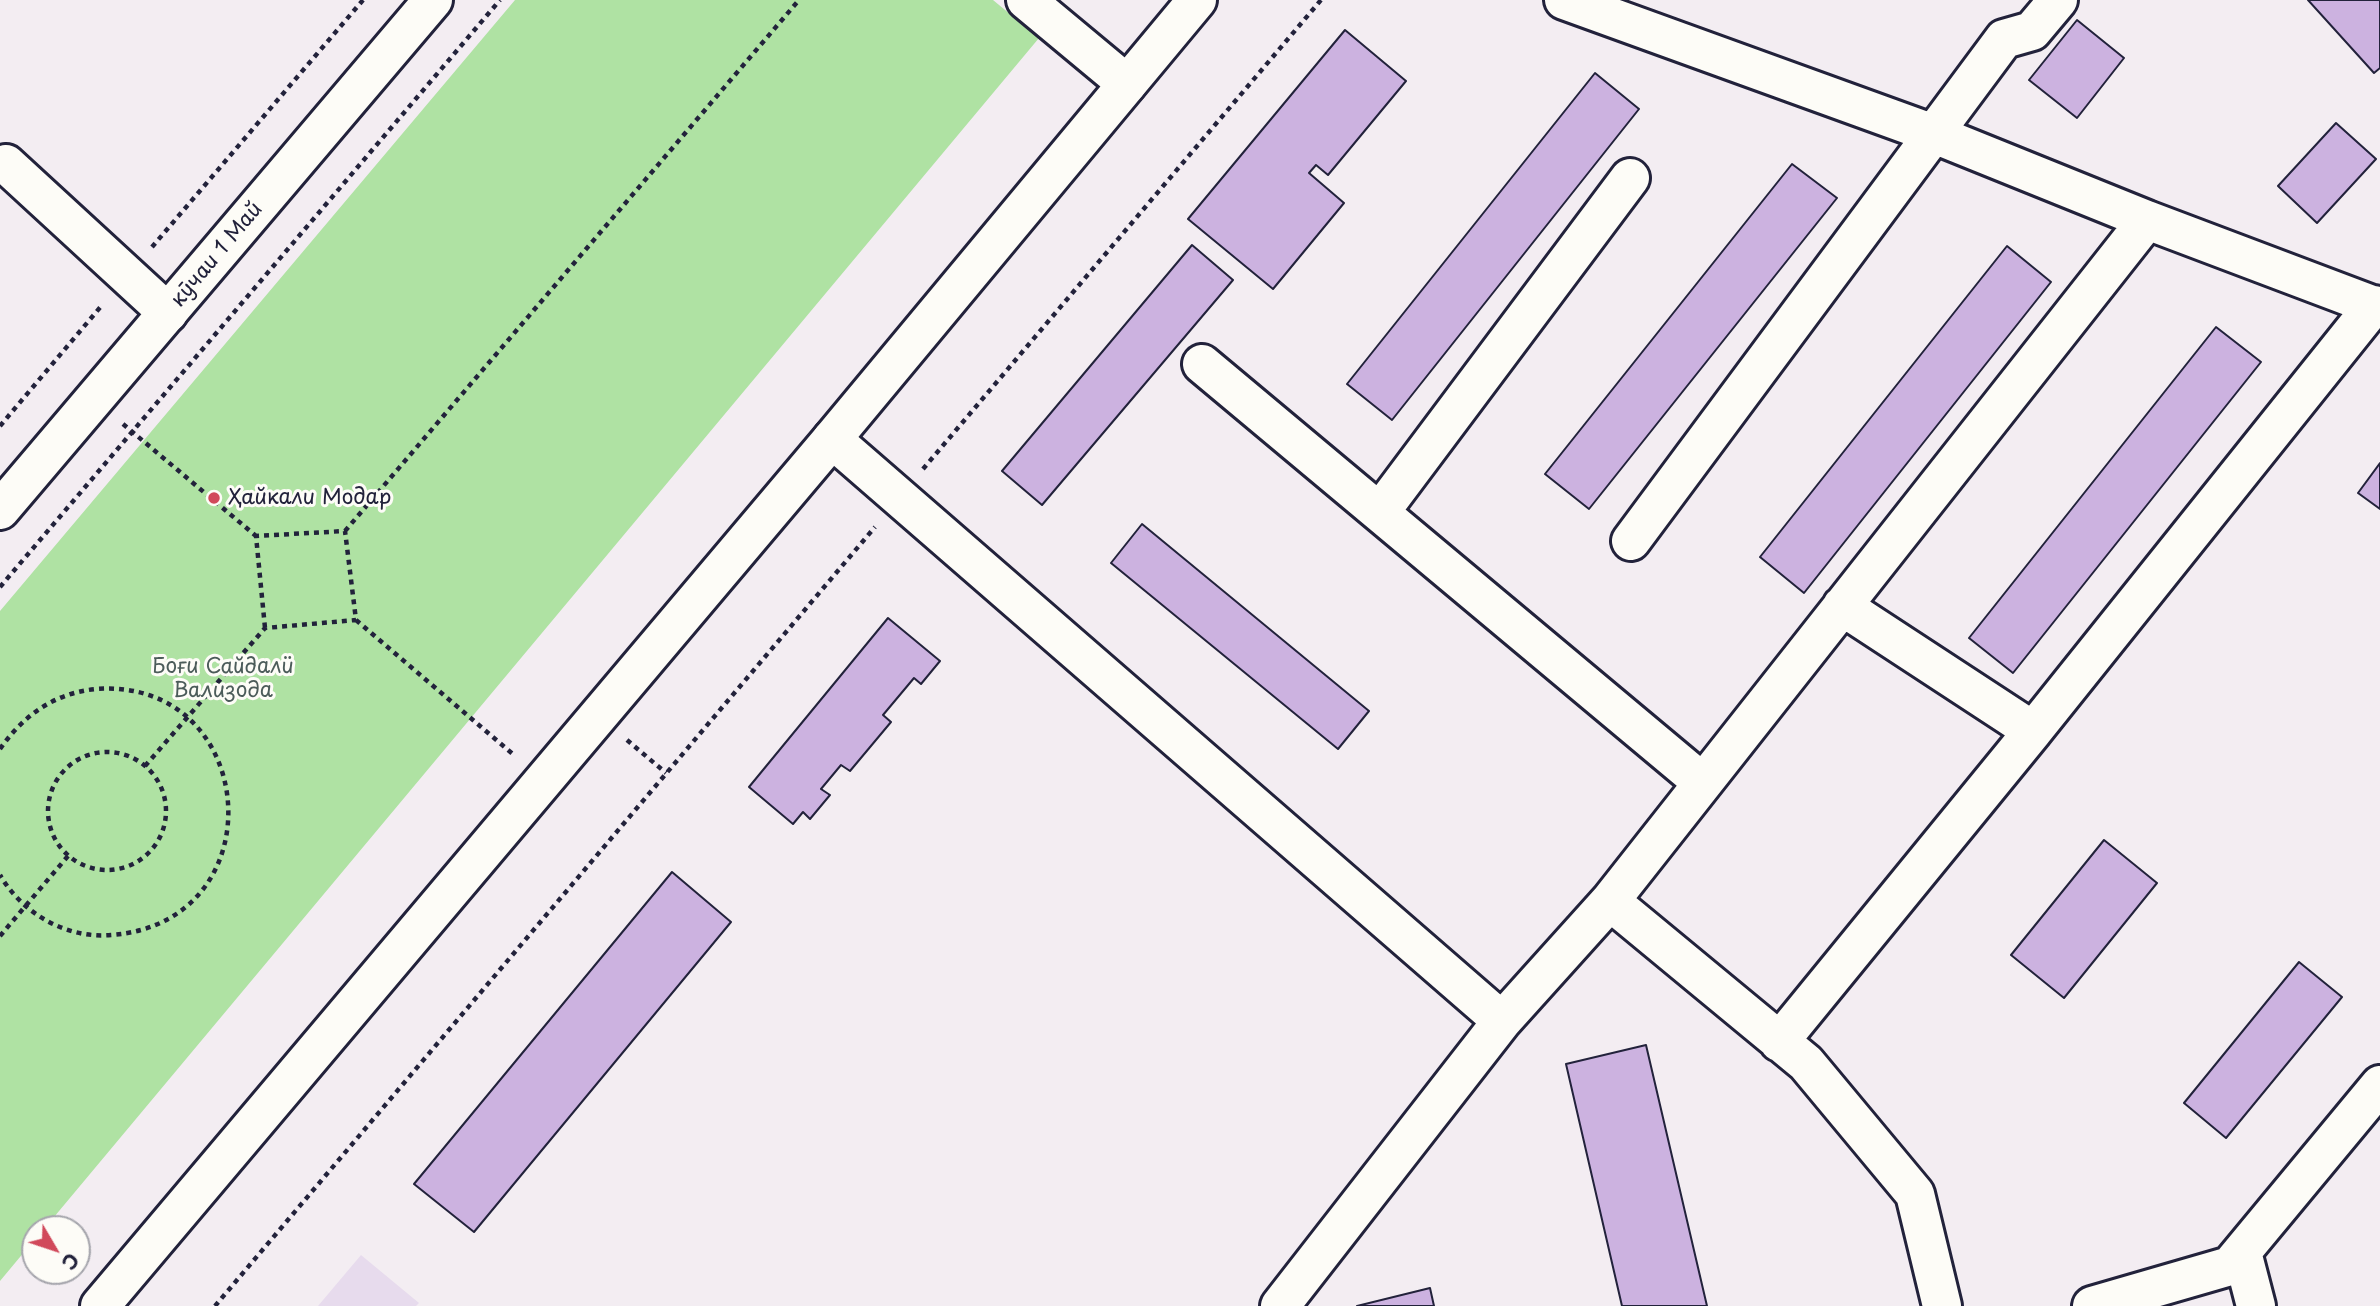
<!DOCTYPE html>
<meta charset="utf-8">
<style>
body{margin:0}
#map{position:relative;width:2380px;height:1306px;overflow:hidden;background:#f3edf2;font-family:"Playpen Sans",sans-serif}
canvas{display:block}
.north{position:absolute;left:21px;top:1215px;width:70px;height:70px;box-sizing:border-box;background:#fdfcf7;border:2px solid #a5a5ac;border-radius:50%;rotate:129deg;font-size:19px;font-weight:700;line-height:28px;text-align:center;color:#22223b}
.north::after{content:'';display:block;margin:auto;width:24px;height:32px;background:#d1495b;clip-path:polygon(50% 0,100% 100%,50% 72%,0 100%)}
</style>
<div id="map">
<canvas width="2380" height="1306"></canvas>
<div class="north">С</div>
</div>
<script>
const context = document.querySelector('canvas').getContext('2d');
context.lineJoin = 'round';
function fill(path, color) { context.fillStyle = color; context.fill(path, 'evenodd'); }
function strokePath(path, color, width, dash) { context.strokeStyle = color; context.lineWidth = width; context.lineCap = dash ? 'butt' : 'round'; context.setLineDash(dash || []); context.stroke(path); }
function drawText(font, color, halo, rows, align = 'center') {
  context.font = font + ' "Playpen Sans",sans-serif'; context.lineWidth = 6; context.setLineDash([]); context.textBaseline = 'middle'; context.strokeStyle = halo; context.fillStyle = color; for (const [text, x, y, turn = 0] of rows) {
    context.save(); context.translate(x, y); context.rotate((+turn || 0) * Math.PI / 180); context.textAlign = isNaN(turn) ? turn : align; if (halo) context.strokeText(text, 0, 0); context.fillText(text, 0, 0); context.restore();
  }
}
fill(new Path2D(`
 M361,1255L419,1303L416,1306H318Z`), '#e7dbed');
fill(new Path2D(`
 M515,0H993L1039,38L44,1229H35V1239L0,1281V611Z`), '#afe2a3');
const building = new Path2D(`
 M2308,0H2380V68L2374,73Z
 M2077,20L2124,58L2077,118L2029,80Z
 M1345,30L1406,81L1328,175L1316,165L1309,173L1344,203L1273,289L1188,219Z
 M1595,73L1639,109L1392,420L1347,384Z
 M2336,123L2376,159L2317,223L2278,186Z
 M1792,164L1837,198L1589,509L1545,474Z
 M1192,245L1233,280L1042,505L1002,471Z
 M2007,246L2051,282L1804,593L1760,557Z
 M2216,327L2261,362L2013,673L1969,638Z
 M2380,463V509L2358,493Z
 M1142,524L1369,711L1338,749L1111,563Z
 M888,618L940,661L921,684L914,678L883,715L891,722L850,771L841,765L821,789L830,795L810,819L803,812L793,824L749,787Z
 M2104,840L2157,883L2064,998L2011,955Z
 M672,872L731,922L474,1232L414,1184Z
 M2299,962L2342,997L2226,1138L2184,1103Z
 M1646,1045L1707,1306H1622L1566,1064Z
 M1430,1288L1434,1306H1357Z`);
fill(building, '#ccb2e0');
strokePath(building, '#22223b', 2);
const minor = new Path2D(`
 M1026,0L1127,84
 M1564,0L1934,134L2147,220L2380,308
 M6,164L168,313
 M1202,364L1703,783
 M832,439L1502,1021L1280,1306
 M1380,512L1630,178
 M1631,541L2004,39L2032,31L2058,0
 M2033,731L2374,305
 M1610,901L1806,1063L1915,1194L1942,1306
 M1502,1021L1610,901L2147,220
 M1779,1042L2033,731L1842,606
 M2242,1252L2256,1306
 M2092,1306L2230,1266L2380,1085`);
const major = new Path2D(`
 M0,510L433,0
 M100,1306L832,439L1197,0`);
strokePath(minor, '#22223b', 44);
strokePath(major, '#22223b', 44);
strokePath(new Path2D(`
 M152,247L363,0
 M123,424L256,536
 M0,426L103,304
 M923,469L1321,0
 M345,531L799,0
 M0,587L500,0
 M356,620L514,755
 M627,740L666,773
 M0,749C23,716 54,693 96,689C260,677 279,923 111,935C66,939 22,913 0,875
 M48 811a59 59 0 1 1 118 0a59 59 0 1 1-118 0Z
 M145,766L265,628L356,620L345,531L256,536L265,628
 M0,936L68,856
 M215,1306L875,527`), '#22223b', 4.5, [5, 5]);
strokePath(minor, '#fdfcf7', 38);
strokePath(major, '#fdfcf7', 38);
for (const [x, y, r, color] of [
 [214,498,7,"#d1495b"]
]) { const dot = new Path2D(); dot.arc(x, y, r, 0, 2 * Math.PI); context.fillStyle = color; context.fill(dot); strokePath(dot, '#fdfcf7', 2.5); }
drawText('21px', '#22223b', '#fdfcf7', [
 ["кӯчаи 1 Май",217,255,-50]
]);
drawText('21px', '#22223b', '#fdfcf7', [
 ["Ҳайкали Модар",228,498]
], 'left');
drawText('21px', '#4c5c5a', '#fdfcf7', [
 ["Боғи Сайдалӣ",223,667],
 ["Вализода",223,691]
]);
</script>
